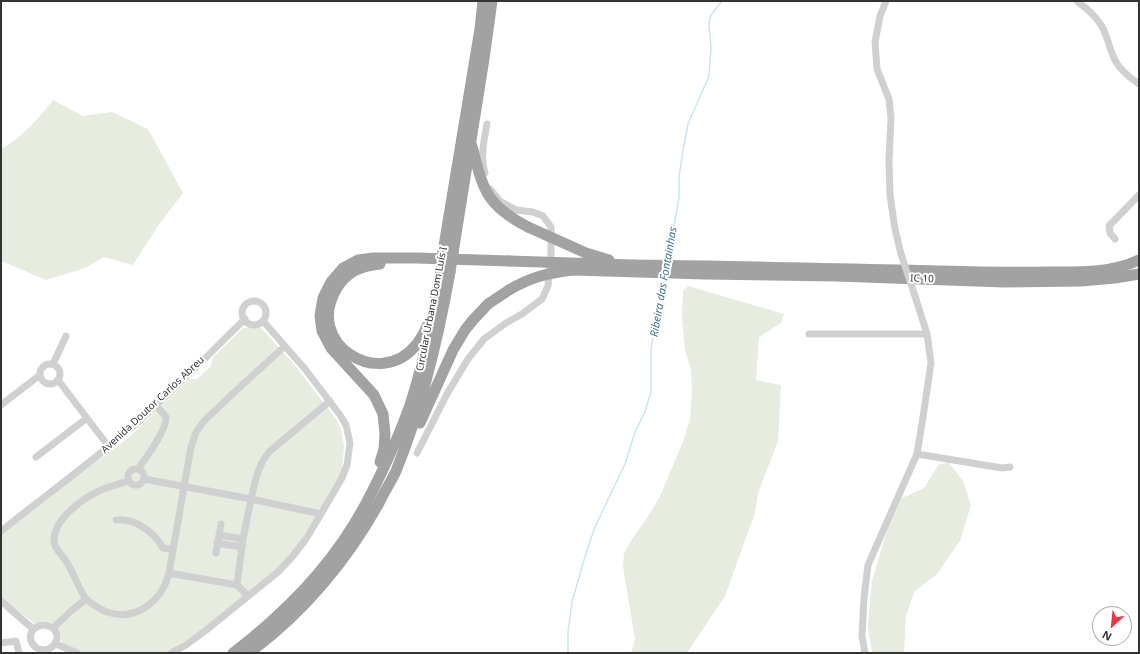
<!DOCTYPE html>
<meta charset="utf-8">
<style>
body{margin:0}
#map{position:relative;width:1140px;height:654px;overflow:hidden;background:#fff;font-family:"Noto Sans",sans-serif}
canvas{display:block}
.frame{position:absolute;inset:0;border:2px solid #333;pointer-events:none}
.north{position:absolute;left:1092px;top:606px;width:40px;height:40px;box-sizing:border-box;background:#fff;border:1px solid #adadad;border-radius:50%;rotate:207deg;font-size:11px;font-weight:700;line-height:16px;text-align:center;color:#333}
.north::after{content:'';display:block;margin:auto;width:14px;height:18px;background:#e63946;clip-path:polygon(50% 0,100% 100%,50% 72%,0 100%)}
</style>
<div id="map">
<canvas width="1140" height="654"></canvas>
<div class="frame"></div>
<div class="north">N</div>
</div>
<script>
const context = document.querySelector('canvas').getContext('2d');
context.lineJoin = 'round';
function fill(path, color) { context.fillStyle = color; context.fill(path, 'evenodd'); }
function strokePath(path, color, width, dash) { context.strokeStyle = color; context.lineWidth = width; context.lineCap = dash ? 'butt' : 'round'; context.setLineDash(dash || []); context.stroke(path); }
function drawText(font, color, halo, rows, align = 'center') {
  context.font = font + ' "Noto Sans",sans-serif'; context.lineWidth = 4; context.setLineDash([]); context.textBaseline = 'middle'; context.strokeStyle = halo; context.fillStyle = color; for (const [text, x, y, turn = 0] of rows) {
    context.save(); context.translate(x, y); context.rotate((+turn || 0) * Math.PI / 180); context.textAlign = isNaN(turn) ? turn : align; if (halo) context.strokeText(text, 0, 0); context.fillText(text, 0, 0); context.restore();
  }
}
fill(new Path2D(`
 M53,100L83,116L112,112L148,129L183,193L157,227L133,265L104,257L85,268L46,280L1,261V149C23,137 38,119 53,100Z
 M688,286L784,314L781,323L759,337L756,380L781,385L778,441L758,493L755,513L725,596L687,653H631L635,639L623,567L624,554L632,539L651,512L660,496L684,439L690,419L692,391L691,370L685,350L682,319L683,291Z
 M243,328H261L294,364L337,420L342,433L344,446L342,471L331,494L292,554L276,570L217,619L177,647L166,653H81L61,644C63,630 49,615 35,624L6,602L1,597V535L32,509L67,482L127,439L190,379H197L211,366L213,357Z
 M949,463L963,481L971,505L960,541L937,574L914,592L906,616L904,653H872L868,627L872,580L887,531L902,498L924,488L939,464Z`), '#e6ecdf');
strokePath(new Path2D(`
 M666,262L671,241L679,198V177L683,151L688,124L709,76L711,47L709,24L711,15L722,1
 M568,653V632L572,602L586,553L595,527L625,464L635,432L645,412L651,392V349L662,277`), '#cfe2ee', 1.5);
strokePath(new Path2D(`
 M886,1L880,16L875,42L877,69L889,99L891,118L889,160L890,195L895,229L901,254
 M1077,1C1087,9 1093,13 1101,25C1108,36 1109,49 1115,60C1120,70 1130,78 1139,84
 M485,173C480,158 484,140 487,124
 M1115,239L1110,233L1109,226L1139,195
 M242 313a12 12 0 1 1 24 0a12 12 0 1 1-24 0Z
 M809,334H927
 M40 374a10 10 0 1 1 20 0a10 10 0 1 1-20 0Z
 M53,364L66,336
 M58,380L109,447
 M1,405L40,375
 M417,453L447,394L468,359L484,339L506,323L522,314L542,299L548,286L551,254V227L543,216L533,212L516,210L500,201L490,189
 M917,454L1002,468L1010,467
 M36,457L87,418
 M128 477a8 8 0 1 1 16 0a8 8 0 1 1-16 0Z
 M138,469C146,458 167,430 166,417L156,405
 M144,479L251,499L243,539L237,585L169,573
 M321,514L251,499C255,482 258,464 270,451L330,401
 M116,520C135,518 154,532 163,548L172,549
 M1,531C46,495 93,461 137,423C174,390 209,354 245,319
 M219,535L243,539
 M217,543L242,547
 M216,553L221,524
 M237,585L248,596
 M86,599C92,604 99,609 107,612C136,622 162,601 169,573L191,447L196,432L204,421L241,386L285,346
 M1,601L33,629
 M43,625C66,627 58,654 39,649C36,648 34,646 32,643C27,634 34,626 43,625Z
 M53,628L71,611L86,599C77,586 73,570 64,558C60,553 55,549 54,542C53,519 83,498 101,490C110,486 119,484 128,481
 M1,643L16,641L19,653
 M56,644L77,653
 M171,653L186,645L205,631L278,572L292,557L306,539L321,514L342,478L347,465L350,443L346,425L340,415L305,369L263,321
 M865,653L862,636L864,598L868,565L917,454L923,417L931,363L927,334L915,296`), '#d0d0d0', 7);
strokePath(new Path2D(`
 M472,146C483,190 486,205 528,227
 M443,252L480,29L483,1
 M453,253L484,59L492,1
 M380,264C360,266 347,272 337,288C303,343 379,391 416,345C421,339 424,333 427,326
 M633,265C735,266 837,269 938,271C974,272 1009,273 1044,272C1076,272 1110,274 1139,260
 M573,270L705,274L836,276L1004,282L1081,281L1115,278L1139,274
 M420,423L453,350L465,330L473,320L488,304L509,290
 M380,462L384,449L385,434L383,414L374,395L331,348L322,331L320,316L323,298L331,282L343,268L358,260L373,258H417L509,261
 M233,653C280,617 323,575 354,524C369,501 380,476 391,452C400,432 408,413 414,392C426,353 433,312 441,271
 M249,653C303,613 346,562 379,503C384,492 391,482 396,471C422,407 438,340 450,272`), '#a2a2a2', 11);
strokePath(new Path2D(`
 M901,254L915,296`), '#d0d0d0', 7);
strokePath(new Path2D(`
 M528,227L586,253L609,260
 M509,261L633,265
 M441,271L443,252
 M450,272L453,253
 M509,290C531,277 548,273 573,270`), '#a2a2a2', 11);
drawText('10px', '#333', '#fff', [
 ["IC 10",922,279,2],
 ["Circular Urbana Dom Luís I",432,309,-79],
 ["Avenida Doutor Carlos Abreu",153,405,-43]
]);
drawText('italic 11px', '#3f7597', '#fff', [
 ["Ribeira das Fontainhas",664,282,-80]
]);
</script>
